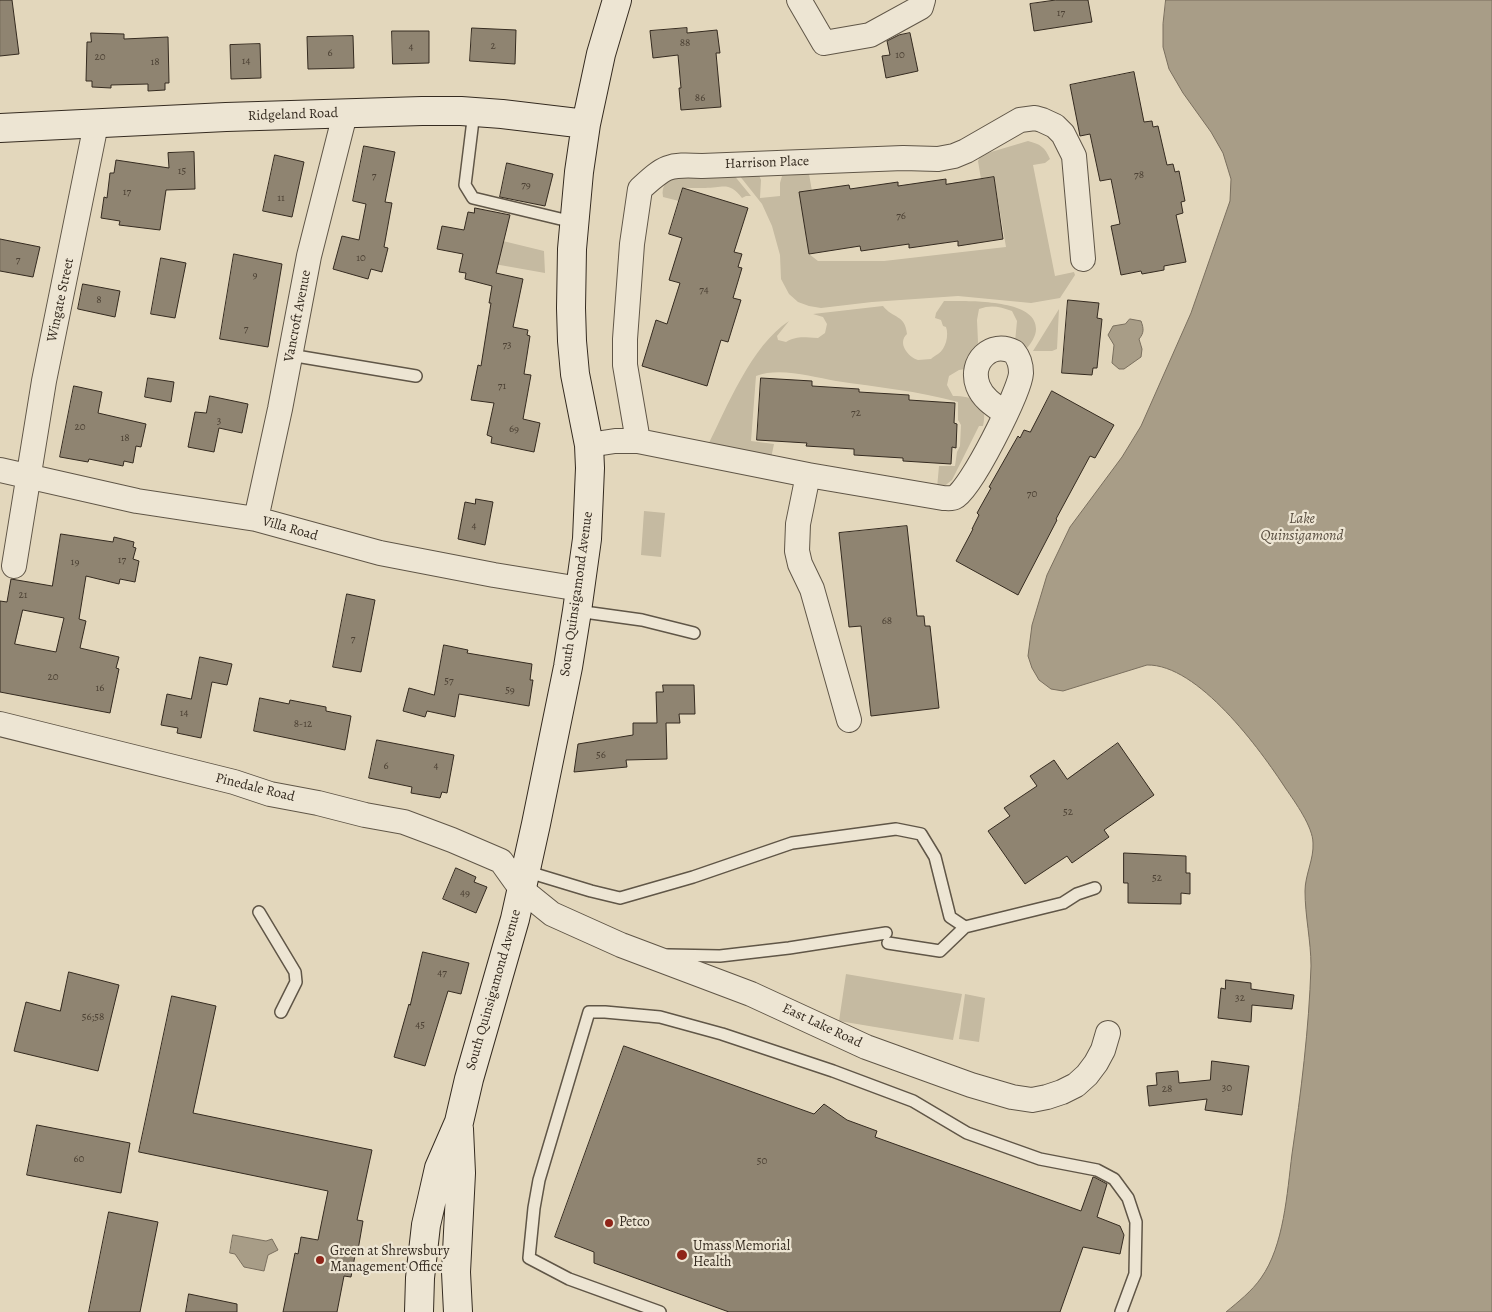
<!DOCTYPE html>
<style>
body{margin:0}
canvas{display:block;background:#e3d7bc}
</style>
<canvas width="1492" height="1312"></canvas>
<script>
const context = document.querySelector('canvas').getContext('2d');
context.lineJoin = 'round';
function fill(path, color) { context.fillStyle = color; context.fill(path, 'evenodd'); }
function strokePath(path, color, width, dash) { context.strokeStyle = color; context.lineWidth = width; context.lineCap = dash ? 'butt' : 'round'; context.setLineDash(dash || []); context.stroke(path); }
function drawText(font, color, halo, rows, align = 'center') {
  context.font = font + ' Alegreya,serif'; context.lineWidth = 4.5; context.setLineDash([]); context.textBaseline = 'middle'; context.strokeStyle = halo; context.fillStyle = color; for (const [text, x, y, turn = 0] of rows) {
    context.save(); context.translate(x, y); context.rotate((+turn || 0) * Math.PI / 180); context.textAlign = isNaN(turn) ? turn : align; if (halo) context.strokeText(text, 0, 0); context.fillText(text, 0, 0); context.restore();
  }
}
fill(new Path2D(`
 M1028,141C1040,144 1045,147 1050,159L1045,163L1033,165L1055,276L1074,272L1075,275L1060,298L1031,303L958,296L872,302L821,308L809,306L798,302L789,294L781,279L780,255L772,226L762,204L739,175H759L761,180L760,198L780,196V183L782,176L809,174L812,191L800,193L809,254L818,261H884L997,248L1006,247L994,177L981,179L978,161L981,155Z
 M677,174H733L751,196H746L742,198C729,181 723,188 705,188C698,188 691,188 684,188L679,201L663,197C661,185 667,180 677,174Z
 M503,241L544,251L545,273L483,262Z
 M944,301C964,301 1037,298 1036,329C1036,336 1031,344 1026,349L1015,342L1017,321L1012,311C1000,307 992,304 979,309L977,320L978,342L977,350L965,369L959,370L949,376L947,385L953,396C973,396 989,401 983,426H979L952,480L942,488H937L939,466H955L957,452L960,446L961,425L958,420V402C918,391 877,387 836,381C812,377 780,367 756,376L751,441L774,444L770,463L707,447C727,407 751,346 789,321L777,336L778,340L786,342C799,335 804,338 818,338L825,333L827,324L823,317L813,314L883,306C893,319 905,314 907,334C897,343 908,357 918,360C922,360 927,359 931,359C933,357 936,355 938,354C946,349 949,335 946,327L943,326L941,320L935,318L936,313Z
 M1059,309L1057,349L1052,351H1033Z
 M644,511L665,513L661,557L641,555Z
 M846,974L962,994L953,1040L839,1021Z
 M965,994L985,998L979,1042L959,1039Z`), '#c5baa1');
const water = new Path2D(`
 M1166,0H1492V1312H1226C1238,1302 1252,1291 1261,1278C1284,1246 1287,1193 1292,1154C1301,1092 1309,1029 1311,966C1311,941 1305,916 1305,891C1305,875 1314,859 1313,843C1313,827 1295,802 1286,789C1260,749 1198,664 1147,665L1063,691L1051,689L1039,680L1032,668L1028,656L1032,625L1047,575L1070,527L1122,457L1141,426L1191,313L1230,201L1231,179L1223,153L1211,132L1183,93L1169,69L1163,47V24Z
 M1130,319L1141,321C1144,329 1144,333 1139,339L1142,349L1141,357L1124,369H1119L1112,363L1114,345L1108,335L1113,326L1125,324Z
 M233,1235L266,1241L272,1239L278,1250L268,1255L264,1271L244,1267L235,1254L230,1253Z`);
fill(water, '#a89d87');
strokePath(water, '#7a6f5e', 1);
const building = new Path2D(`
 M0,0H12L19,54L0,56Z
 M1056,0H1088L1092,22L1034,31L1030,4Z
 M472,28L516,30L515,64L470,61Z
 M687,28V33L717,30L720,53H716L721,107L681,110L679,88H681L678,55L653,58L650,31Z
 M392,31H429V63L393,64Z
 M91,33L124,34V39L168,37L169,83H165V90L148,91V84L111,85V88L92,87V81H86L87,42H91Z
 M910,33L918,71L886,78L882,56L890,55L887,41L899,35Z
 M353,36L354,68L308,69L307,37Z
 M260,44L261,78L231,79L230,45Z
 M1134,72L1144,122L1152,121L1153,127L1158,126L1167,165L1173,164L1175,172L1179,171L1185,201L1181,202L1183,213L1176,215L1186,262L1164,266V270L1142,274L1141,271L1121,275L1111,226L1120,224L1111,179L1100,181L1090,134L1080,136L1070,85Z
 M364,146L395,152L385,202L392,203L384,247L388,248L382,272L371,269L368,279L333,269L342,236L359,240L366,204L353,201Z
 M194,152L195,189L166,190L160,230L119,225L120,221L101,218L104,197L107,198L110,173H114L116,160L169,168L168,153Z
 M275,155L304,162L292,217L263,211Z
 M507,163L553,174L545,206L500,197Z
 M994,177L1003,239L958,246V241L909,248V244L861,251L860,246L809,254L799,192L849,185L850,189L898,182V186L946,179V184Z
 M683,188L748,208L734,252L742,254L738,267L742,268L733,298L741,300L728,342L721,340L707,386L642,366L656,320L667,324L680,283L669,280L682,238L669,234Z
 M475,208L510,215L496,273L523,279L513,327L528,330L527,335L530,336L524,374L531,375L523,419L540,423L534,452L491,443L492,437L487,435L494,403L471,400L478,365L481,366L491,303H489L492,286L465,279L466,273L459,272L463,254L437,249L442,226L464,230L468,212L474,213Z
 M0,239L40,247L33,277L0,271Z
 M234,254L282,264L268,347L220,339Z
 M161,258L186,263L175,318L151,314Z
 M83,284L120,291L115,317L78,309Z
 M1068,300L1099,303L1097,318L1102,319L1097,368H1093L1092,375L1062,373Z
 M148,378L174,382L171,402L145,397Z
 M761,378L812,381V386L859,389V392L909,395V400L955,403L954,423L957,424L956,448L952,447L951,464L903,461V458L854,455V449L806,446L807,443L757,440Z
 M74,386L102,392L98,413L146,424L141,447L136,446L133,463L124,461L123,466L89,459L88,462L60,457Z
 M1052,391L1114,425L1095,458L1090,456L1056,519L1057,520L1018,595L956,561L973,529H972L979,515L977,513L991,488L989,487L1018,436L1020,438L1024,430L1030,432Z
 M210,396L248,404L242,433L219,428L214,452L188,447L195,412L206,413Z
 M476,499L493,502L485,545L458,539L465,502L475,504Z
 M907,526L917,616H924L925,626H930L939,708L871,716L861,626L849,627L839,533Z
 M61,534L113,542L114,537L134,542L133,547L136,548L133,559L139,561L135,582L120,579L119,584L86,576L79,619L86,621L80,648L119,657L116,668L119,669L110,713L0,692V601L7,602L11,579L52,586ZM23,610L64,618L56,652L15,644Z
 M347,594L375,600L361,672L333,667Z
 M444,645L468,650L467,653L532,664L530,680H533L529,706L459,694L455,717L427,711L425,717L403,711L409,688L434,695Z
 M200,657L232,664L227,685L212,682L201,738L177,733L178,728L161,725L167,694L191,699Z
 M663,685H694L695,714H679L680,723H666L667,759L626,760L627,767L574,772L578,744L633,735V723H657L656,692H663Z
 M260,698L289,704L290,700L305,703L326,707V711L351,716L345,750L254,731Z
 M377,740L454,755L447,793L442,792L440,798L411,793L412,787L369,778Z
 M1118,743L1154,795L1104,830L1109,837L1072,863L1067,856L1025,884L988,831L1010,816L1004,808L1037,786L1030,776L1054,760L1067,779Z
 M1124,853L1186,856V873H1190V894L1181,893V904L1128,903V883H1124Z
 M456,868L476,877L474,882L487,887L476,913L443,899Z
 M423,952L469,963L461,994L448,991L425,1066L394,1057L409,1004L410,1005Z
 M69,972L119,985L98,1071L14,1051L26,1002L60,1011Z
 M1226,980L1251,983V989L1294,995L1292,1009L1252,1005L1251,1022L1218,1018L1221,988L1225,989Z
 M172,996L216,1006L193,1113L372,1150L357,1220L363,1221L358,1250H356L351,1277L344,1276L337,1312H283L295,1253L298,1254L301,1237L318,1240L328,1191L139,1152Z
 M624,1046L814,1114L824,1104L847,1120L877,1131L875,1137L1081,1211L1093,1177H1094L1107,1184L1097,1217L1120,1226L1124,1235L1120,1254L1083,1247L1060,1312H729L594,1263V1252L555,1237Z
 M1212,1061L1249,1066L1242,1115L1205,1110L1207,1099L1149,1106L1147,1086L1157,1085L1156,1073L1178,1071L1179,1083L1210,1080Z
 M37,1125L130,1143L121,1193L27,1175Z
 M109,1212L158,1222L140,1312H89Z
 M189,1294L237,1304V1312H186Z`);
fill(building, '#8f8471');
strokePath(building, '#352b20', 1);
const lane = new Path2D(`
 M474,112L465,185L473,198L573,222
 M290,355L416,376
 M577,611L642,620L694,633
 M525,871L591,891L620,898L693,877L792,843L896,829L921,834L935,857L950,917L965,927L1063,903L1077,894L1095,888
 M259,912L295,972L296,982L281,1012
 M888,943L940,951L965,927
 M668,955L720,956L789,948L886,933
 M660,1312L569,1279L529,1258L534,1208L539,1180L589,1012H605L660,1017L722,1034L833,1071L913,1101L967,1133L1040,1159L1097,1170L1114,1179L1128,1198L1136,1222L1135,1274L1121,1312`);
const street = new Path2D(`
 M799,0L824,43L870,35L921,7L923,0
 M638,441L625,365V339L632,244L640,189C665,166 668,164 702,166L903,158L938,159L954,156L966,151L1020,120L1035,118L1042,120L1055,126L1063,134L1074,156L1083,259
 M589,445L615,441H638L808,475L798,524L797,551L800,564L812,589L849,720
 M0,470L137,501L256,519L380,553L494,575L580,589
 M808,475L943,498C947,498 952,499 955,497C970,491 1020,391 1021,373C1021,366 1019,358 1014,352C991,340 969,362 978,386C983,399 995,406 1005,413
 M256,519L280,409L309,256L345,114
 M14,566L44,381L96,124
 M0,724L234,782L270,794L318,803L365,815L404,822L452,840L501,861L521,889L552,914L621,945L751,994L866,1047L971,1085L1012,1097L1032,1100L1047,1097L1062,1092L1076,1085L1087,1075L1096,1063L1103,1050L1108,1033`);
const secondary = new Path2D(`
 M0,128L226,117L422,111H461L502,114L586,124
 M419,1312L420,1278L426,1225L432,1199L439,1168L459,1122L469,1079L515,919L536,824L568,667L577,611L587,539L590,468L589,445L575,374L572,341L571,308L572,249L579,172L586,124L601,54L617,0
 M458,1312L456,1272L461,1173L459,1129`);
strokePath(lane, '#605647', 14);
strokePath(street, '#605647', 26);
strokePath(secondary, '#352b20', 30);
strokePath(lane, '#ede5d3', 11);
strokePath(street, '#ede5d3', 24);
strokePath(secondary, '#ede5d3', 28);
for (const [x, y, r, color] of [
 [609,1223,5,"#8f2418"],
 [682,1255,6,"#8f2418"],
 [320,1260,5,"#8f2418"]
]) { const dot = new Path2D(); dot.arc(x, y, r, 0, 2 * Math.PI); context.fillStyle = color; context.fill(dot); strokePath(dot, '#ede5d3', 2); }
drawText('11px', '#4c4134', null, [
 ["17",1061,13],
 ["88",685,43],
 ["2",493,46],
 ["4",411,47],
 ["6",330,53],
 ["10",900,55],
 ["20",100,57],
 ["14",246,61],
 ["18",155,62],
 ["86",700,98],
 ["15",182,171],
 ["78",1139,175],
 ["7",374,176],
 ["79",526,185],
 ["17",127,192],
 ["11",281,198],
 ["76",901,216],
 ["10",361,258],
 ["7",18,260],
 ["9",255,275],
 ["74",704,290],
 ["8",99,300],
 ["7",246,329],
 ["73",507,345],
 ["71",502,386],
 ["72",856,413],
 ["3",219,421],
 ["20",80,427],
 ["69",514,429],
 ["18",125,438],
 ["70",1032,494],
 ["4",474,526],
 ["17",122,560],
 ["19",75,562],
 ["21",23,595],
 ["68",887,621],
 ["7",353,639],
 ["20",53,677],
 ["57",449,681],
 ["16",100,688],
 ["59",510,690],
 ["14",184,713],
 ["8-12",303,724],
 ["56",601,755],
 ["6",386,766],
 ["4",436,766],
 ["52",1068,812],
 ["52",1157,878],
 ["49",465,893],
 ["47",442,973],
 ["32",1240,998],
 ["56;58",93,1017],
 ["45",420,1025],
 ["30",1227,1088],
 ["28",1167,1089],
 ["60",79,1159],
 ["50",762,1161]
]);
drawText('14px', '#352b20', '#ede5d3', [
 ["Ridgeland Road",293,115,-2],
 ["Harrison Place",767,163,-2],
 ["Wingate Street",61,300,-78],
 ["Vancroft Avenue",298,316,-79],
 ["Villa Road",290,529,16],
 ["South Quinsigamond Avenue",577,594,-82],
 ["Pinedale Road",255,788,14],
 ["South Quinsigamond Avenue",494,990,-74],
 ["East Lake Road",822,1026,25]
]);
drawText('14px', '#352b20', '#ede5d3', [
 ["Petco",619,1223],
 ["Umass Memorial",693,1247],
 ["Health",693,1263],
 ["Green at Shrewsbury",330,1252],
 ["Management Office",330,1268]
], 'left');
drawText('italic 15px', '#584d3f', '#ede5d3', [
 ["Lake",1302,519],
 ["Quinsigamond",1302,536]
]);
</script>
